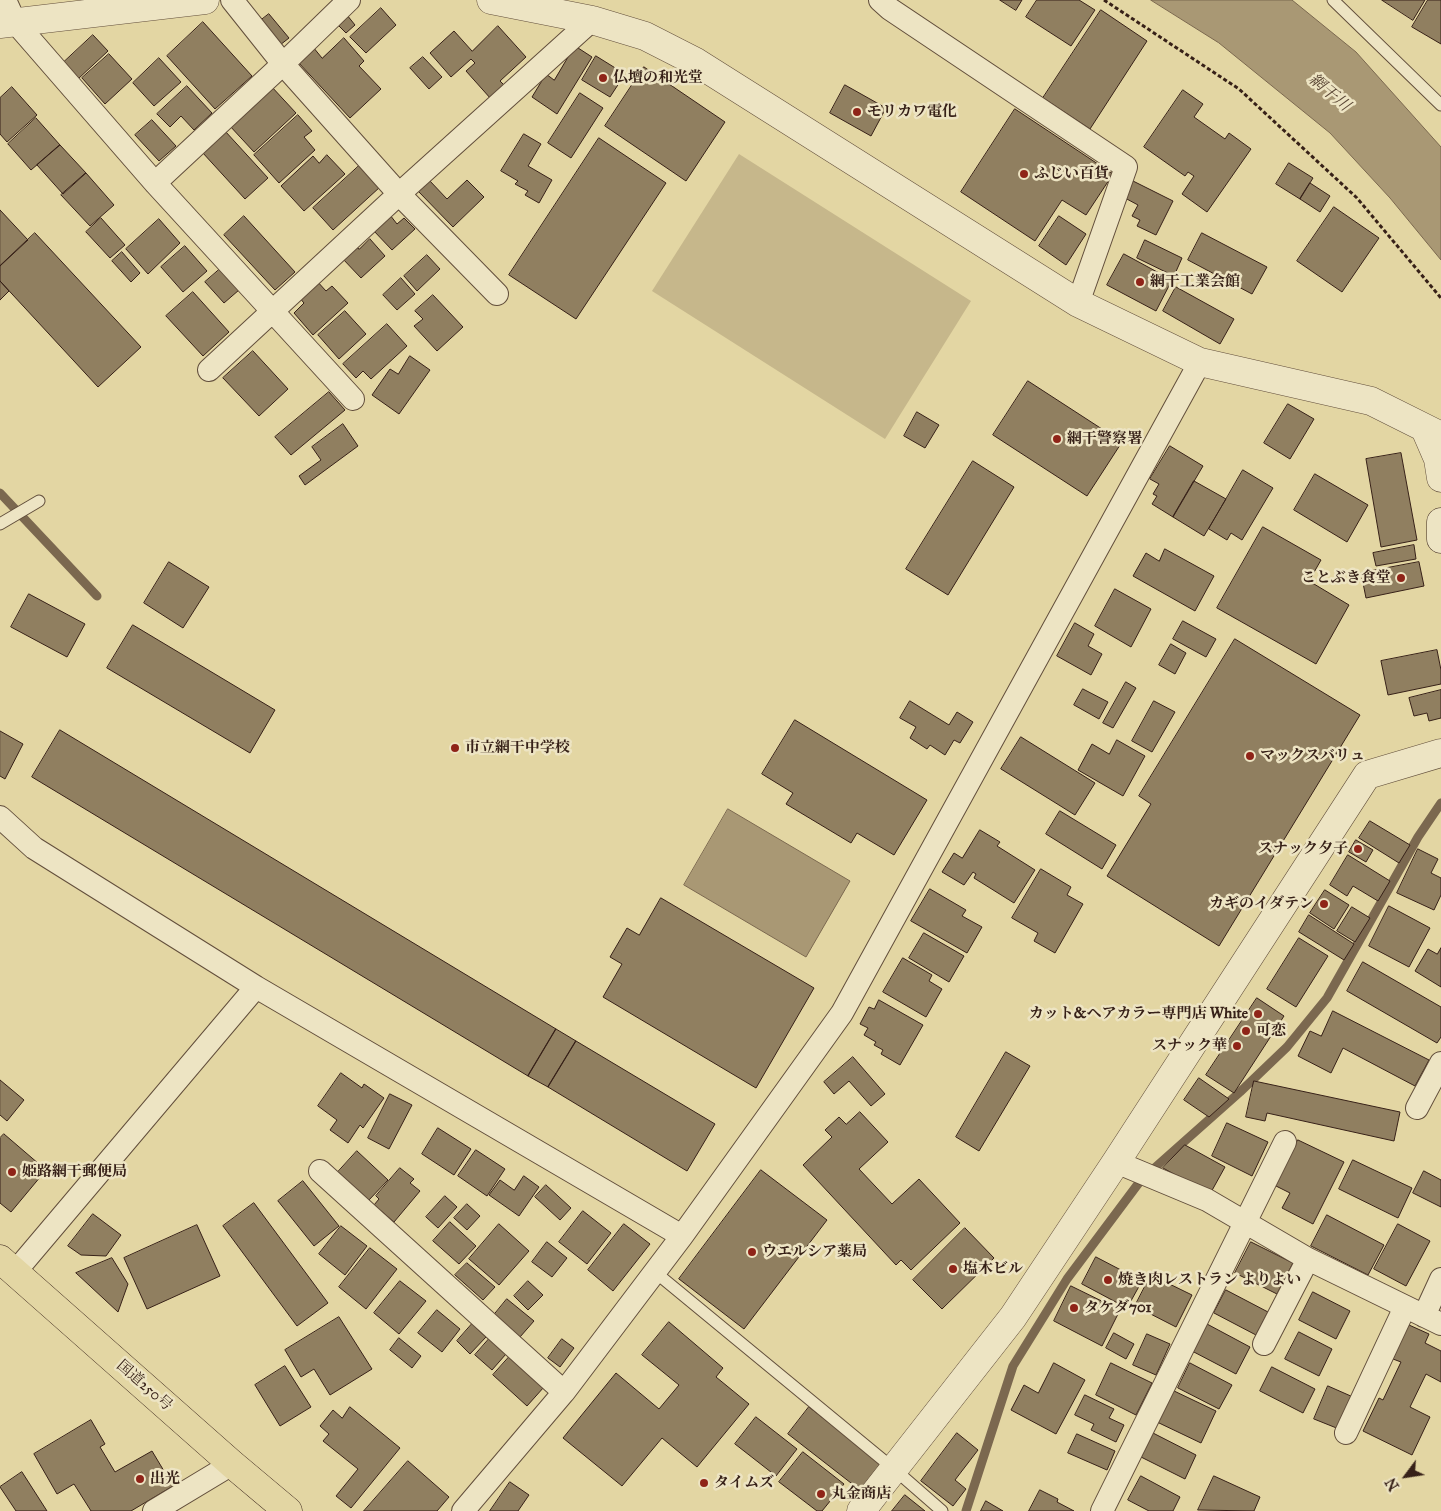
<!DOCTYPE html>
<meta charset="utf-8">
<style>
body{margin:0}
#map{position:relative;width:1441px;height:1511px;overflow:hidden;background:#e3d6a3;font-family:"IM FELL Great Primer",serif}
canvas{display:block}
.north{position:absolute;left:1381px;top:1451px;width:50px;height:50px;-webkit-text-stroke:4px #ede4c3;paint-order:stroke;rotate:239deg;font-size:14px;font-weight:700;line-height:20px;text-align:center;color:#372118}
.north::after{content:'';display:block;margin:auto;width:18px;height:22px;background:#372118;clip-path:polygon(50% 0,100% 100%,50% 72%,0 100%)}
</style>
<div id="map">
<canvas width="1441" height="1511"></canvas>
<div class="north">N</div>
</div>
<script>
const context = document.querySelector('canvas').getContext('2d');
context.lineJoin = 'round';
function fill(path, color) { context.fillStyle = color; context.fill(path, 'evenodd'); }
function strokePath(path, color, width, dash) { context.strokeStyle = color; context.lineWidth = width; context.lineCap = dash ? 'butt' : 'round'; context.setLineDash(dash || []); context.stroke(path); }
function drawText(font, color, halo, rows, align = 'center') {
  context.font = font + ' "IM FELL Great Primer","Noto Serif JP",serif'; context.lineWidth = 5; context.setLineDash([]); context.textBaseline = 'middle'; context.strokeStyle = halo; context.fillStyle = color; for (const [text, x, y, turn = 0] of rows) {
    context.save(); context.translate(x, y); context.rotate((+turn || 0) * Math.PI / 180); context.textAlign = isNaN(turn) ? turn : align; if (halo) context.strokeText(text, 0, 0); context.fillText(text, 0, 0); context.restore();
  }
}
fill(new Path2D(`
 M739,154L971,301L885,439L652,291Z`), '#c6b78b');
const water = new Path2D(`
 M1151,0H1292L1356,52L1441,147V260L1390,198L1330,133L1219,43Z
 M728,809L850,881L806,957L684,885Z`);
fill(water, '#a99874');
strokePath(water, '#7b684f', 1);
strokePath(new Path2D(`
 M0,493L97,596
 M966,1511L1013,1366L1067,1279L1141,1180L1240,1092L1287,1047L1327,998L1418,837L1441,803`), '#7b684f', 9);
const building = new Path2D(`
 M1000,0H1022L1016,10Z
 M1037,0H1079L1095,10L1071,46L1026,17Z
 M1382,0H1425L1413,20Z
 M1428,0H1441V44L1412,27Z
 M381,8L396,25L366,53L350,37Z
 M1101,10L1147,41L1090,129L1043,98Z
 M269,14L289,38L280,45L260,21Z
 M347,15L355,25L346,33L337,24Z
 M203,22L252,76L215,109L167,56Z
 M498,26L526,57L500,81L505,86L491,99L466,71L475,63L471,59L451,77L430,53L454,31L472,51Z
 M93,35L108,51L78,79L63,63Z
 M344,38L364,61L359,66L381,89L350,118L297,61L313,47L322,58Z
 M575,46L592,57L557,114L532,97L546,74L554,80Z
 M109,54L132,79L105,104L82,78Z
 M596,56L625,74L610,97L582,80Z
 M423,57L442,77L429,89L410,68Z
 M159,58L181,82L154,106L133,83Z
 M644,67L725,122L686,181L605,126Z
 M845,85L886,108L871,136L830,113Z
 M187,86L212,113L194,130L181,116L170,127L157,114Z
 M271,86L296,113L254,152L229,125Z
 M12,87L37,115L7,142L0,134V98Z
 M1183,90L1203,104L1194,117L1225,139L1229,133L1251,149L1207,212L1182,194L1194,176L1188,172L1185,176L1144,147Z
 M580,93L603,108L571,158L548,143Z
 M1015,109L1113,174L1086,215L1062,200L1035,241L961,192Z
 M298,115L312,131L304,137L315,150L279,183L254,155Z
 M36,118L60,145L31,170L8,144Z
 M152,120L176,146L159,161L135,135Z
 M225,131L268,178L245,199L202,152Z
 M524,134L541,144L528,166L552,180L539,203L525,195L528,191L515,184L518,181L501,171Z
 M599,138L666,183L576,319L509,275Z
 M60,145L86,173L63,194L37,165Z
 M327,155L345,174L304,211L281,186L313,156L319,163Z
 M1289,163L1313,178L1300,199L1276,184Z
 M360,165L380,187L333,230L313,208Z
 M86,173L114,205L90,226L61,195Z
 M429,180L447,199L467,180L484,197L453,227L418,191Z
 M1133,181L1173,201L1156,235L1137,226L1140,220L1132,216L1138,205L1125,198Z
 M1310,183L1330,196L1320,212L1300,199Z
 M1334,207L1379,238L1342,292L1297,261Z
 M0,210L28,240L0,266Z
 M390,215L397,224L404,218L415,229L392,250L373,230Z
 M244,216L295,272L275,290L224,235Z
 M1059,216L1086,234L1066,265L1039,246Z
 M101,218L125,245L110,258L86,232Z
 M159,219L180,243L148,274L126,249Z
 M35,233L141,347L98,387L0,281V266Z
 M1202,233L1267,267L1252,294L1188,260Z
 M370,239L385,256L361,278L342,258L355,246L359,249Z
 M1145,240L1182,258L1174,276L1137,258Z
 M185,246L207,271L183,292L161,267Z
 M122,252L140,273L131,282L112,261Z
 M1124,254L1172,280L1156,311L1107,285Z
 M427,255L440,269L417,291L404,276Z
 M220,269L239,290L224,303L205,282Z
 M401,278L415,294L397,310L383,295Z
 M316,280L326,291L332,286L348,303L313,335L294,313L304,303L298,296Z
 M0,281L9,291L0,300Z
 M1176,287L1234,319L1220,344L1163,311Z
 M193,292L229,332L203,356L166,316Z
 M433,295L463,327L437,351L414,326L423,319L415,311Z
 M345,311L366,334L339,359L318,335Z
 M387,324L407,346L371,379L363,371L356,378L343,364Z
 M253,351L288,389L259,416L223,378Z
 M410,356L430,370L399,414L372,395L390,369L398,374Z
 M1028,381L1122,442L1087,496L993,435Z
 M329,392L345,410L291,455L275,437Z
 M1288,404L1314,419L1290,459L1264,443Z
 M917,412L939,425L925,448L904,436Z
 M343,424L358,446L305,485L299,476L321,460L312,447Z
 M1170,446L1203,466L1173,517L1152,504L1157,496L1153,494L1159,484L1150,479Z
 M1401,453L1417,540L1381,547L1366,459Z
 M973,461L1014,487L948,595L906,569Z
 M1243,470L1273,488L1242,540L1231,533L1227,540L1209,529Z
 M1315,474L1368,505L1347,542L1294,510Z
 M1194,481L1226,499L1204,536L1173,517Z
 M1263,527L1321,560L1309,581L1349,605L1316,664L1217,608Z
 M1414,545L1416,559L1376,566L1373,553Z
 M1165,549L1214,576L1195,611L1133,576L1146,553L1159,561Z
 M169,562L209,587L183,628L144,603Z
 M1419,562L1424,586L1366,598L1361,573Z
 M1115,589L1151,609L1131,647L1095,626Z
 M29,594L85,624L67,657L11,627Z
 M1183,621L1216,639L1206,657L1173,639Z
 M1075,623L1094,634L1088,646L1102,654L1091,675L1057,656Z
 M133,625L275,710L250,753L107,668Z
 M1235,639L1360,715L1219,946L1107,876L1151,804L1139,796Z
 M1171,644L1186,653L1175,674L1159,665Z
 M1437,650L1441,670V684L1388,695L1381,661Z
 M1126,682L1136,688L1113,728L1103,723Z
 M1083,689L1108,702L1099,719L1074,705Z
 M1441,690V718L1429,721L1427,713L1414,716L1409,698Z
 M910,701L949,725L957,712L973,722L960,743L954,740L945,755L930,745L927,749L910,738L916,727L900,718Z
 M1154,701L1175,712L1152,752L1132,741Z
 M795,720L927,800L894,855L857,833L851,843L786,804L793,793L762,774Z
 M60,730L556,1029L528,1076L32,777Z
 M0,731L23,744L5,779L0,776Z
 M1021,737L1095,783L1075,815L1001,769Z
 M1117,740L1145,756L1123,796L1078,770L1092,744L1109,754Z
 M1060,811L1116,845L1102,869L1046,834Z
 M1370,821L1410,845L1399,863L1359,838Z
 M980,830L1000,842L997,846L1035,870L1014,903L974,878L976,874L973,872L964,885L942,872L954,853L962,858Z
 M1356,840L1373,850L1366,862L1349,852Z
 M1418,849L1438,859L1431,873L1441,878V895L1434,910L1397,893Z
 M1348,855L1390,881L1378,901L1353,886L1347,896L1330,885Z
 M1041,869L1071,887L1067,895L1083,904L1055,953L1034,941L1038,933L1012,918Z
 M930,889L966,910L962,916L982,927L967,953L911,921Z
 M1325,890L1349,905L1334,929L1310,913Z
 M661,898L814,988L756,1088L603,997L622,964L610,957L627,928L639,935Z
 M1389,906L1430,928L1409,967L1369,946Z
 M1352,907L1370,918L1355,942L1337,931Z
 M1309,915L1354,944L1344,960L1299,932Z
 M924,933L964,956L949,982L909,958Z
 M1299,938L1328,956L1296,1007L1267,989Z
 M1441,948V987L1415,971L1428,949L1437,954Z
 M903,958L932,975L929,981L942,989L926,1017L883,992Z
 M1363,962L1441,1007V1037L1437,1043L1347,991Z
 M1257,998L1284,1016L1234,1093L1206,1075Z
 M879,1000L923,1025L900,1065L881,1054L883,1050L874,1045L876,1042L864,1035L868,1028L860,1024L869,1007L874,1009Z
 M1333,1011L1429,1060L1415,1086L1343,1048L1331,1073L1298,1056L1310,1031L1321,1036Z
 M556,1029L576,1041L548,1087L528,1076Z
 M576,1041L715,1124L687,1171L548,1087Z
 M1006,1052L1030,1066L979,1151L956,1137Z
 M853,1057L885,1094L871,1106L849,1081L834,1094L824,1082Z
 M341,1073L362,1088L364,1084L384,1098L363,1128L360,1125L348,1143L330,1130L337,1120L318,1106Z
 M1199,1078L1229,1099L1209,1117L1184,1100Z
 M0,1080L24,1100L7,1121L0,1115Z
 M1254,1081L1400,1112L1394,1141L1267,1113L1265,1121L1246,1117Z
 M390,1094L412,1105L389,1149L368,1138Z
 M860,1112L888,1142L859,1169L892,1204L919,1179L960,1223L911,1270L901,1260L896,1265L803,1165L832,1137L825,1130L839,1117L846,1124Z
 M1227,1123L1268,1142L1252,1176L1212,1156Z
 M438,1128L471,1149L454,1175L422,1154Z
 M4,1134L46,1170L11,1212L0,1203V1138Z
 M1298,1140L1344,1162L1313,1224L1282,1208L1290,1193L1276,1186Z
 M1185,1145L1225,1167L1210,1194L1163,1168Z
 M476,1150L505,1169L487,1196L458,1176Z
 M357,1151L388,1180L368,1201L338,1172Z
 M1353,1160L1412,1188L1398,1218L1339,1189Z
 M400,1168L414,1179L410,1183L420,1191L394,1222L374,1205L379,1199L376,1196Z
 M761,1170L827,1220L744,1329L679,1279Z
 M1424,1171L1441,1180V1207L1413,1193Z
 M524,1176L539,1187L519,1216L489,1195L500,1180L514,1190Z
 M303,1181L339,1226L314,1246L278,1201Z
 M546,1185L571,1208L560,1220L535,1197Z
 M445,1196L457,1207L438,1228L426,1217Z
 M254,1203L328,1303L297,1326L223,1226Z
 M467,1204L480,1216L467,1230L454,1218Z
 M583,1211L611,1233L587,1264L559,1242Z
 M93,1214L121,1235L106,1256L81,1255L68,1246Z
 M1327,1215L1384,1245L1368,1275L1311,1246Z
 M450,1222L476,1246L459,1264L433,1241Z
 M499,1224L529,1251L499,1285L469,1259Z
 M624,1224L650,1244L613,1291L588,1270Z
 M1398,1224L1430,1241L1406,1286L1374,1269Z
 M197,1225L220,1276L147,1309L124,1258Z
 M341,1226L367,1246L345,1275L319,1254Z
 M965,1228L994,1258L942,1309L913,1280Z
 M547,1242L567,1258L552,1277L532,1262Z
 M1251,1242L1293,1263L1277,1294L1235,1273Z
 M370,1248L397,1269L366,1309L339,1287Z
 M1096,1257L1142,1281L1127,1308L1082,1284Z
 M112,1258L128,1284L118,1312L76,1273Z
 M467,1263L495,1287L483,1300L455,1275Z
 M1151,1275L1192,1295L1176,1327L1135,1306Z
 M400,1281L426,1301L399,1334L374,1313Z
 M528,1281L543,1295L528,1310L514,1296Z
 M1071,1286L1120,1310L1102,1346L1054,1321Z
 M1226,1290L1268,1312L1256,1335L1214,1313Z
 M1313,1292L1350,1311L1336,1339L1299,1320Z
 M507,1299L534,1321L520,1337L494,1315Z
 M437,1310L460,1329L442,1352L418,1333Z
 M339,1317L372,1369L330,1395L314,1369L301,1377L285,1350Z
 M669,1322L723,1368L716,1377L749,1404L697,1467L662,1438L622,1486L563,1438L616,1373L659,1409L679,1385L642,1355Z
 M472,1324L486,1337L470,1354L457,1341Z
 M1207,1324L1250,1347L1236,1374L1192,1351Z
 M1409,1325L1429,1334L1425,1343L1441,1351V1382L1426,1374L1410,1407L1430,1417L1412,1455L1363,1431L1379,1398L1383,1400L1401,1362L1393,1359Z
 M1299,1332L1332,1349L1319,1376L1285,1359Z
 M1114,1333L1134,1344L1126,1359L1106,1348Z
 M1147,1334L1170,1344L1156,1375L1133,1365Z
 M399,1338L421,1356L412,1368L390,1350Z
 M489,1339L506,1354L492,1370L475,1355Z
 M562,1339L574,1348L560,1367L548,1358Z
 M510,1356L544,1387L527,1406L493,1375Z
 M1054,1363L1085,1380L1056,1434L1011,1410L1024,1385L1038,1393Z
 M1111,1363L1152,1383L1136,1415L1096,1395Z
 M1190,1363L1232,1385L1219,1409L1178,1388Z
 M285,1366L311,1407L280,1426L255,1385Z
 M1272,1367L1315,1389L1303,1413L1260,1391Z
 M1328,1386L1353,1397L1339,1429L1314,1419Z
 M1172,1390L1216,1411L1201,1443L1157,1422Z
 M1085,1395L1114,1409L1109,1418L1124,1425L1116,1442L1091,1430L1094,1424L1075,1415Z
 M350,1407L400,1448L351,1508L336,1496L358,1469L323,1441L329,1434L320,1426L333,1410L342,1418Z
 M809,1407L881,1463L860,1490L788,1434Z
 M756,1417L797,1449L776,1476L735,1444Z
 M91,1420L105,1444L100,1447L115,1472L152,1451L173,1486L131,1511H91L74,1484L57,1494L34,1454Z
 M1151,1432L1196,1455L1185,1479L1139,1456Z
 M957,1433L978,1450L955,1480L966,1489L953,1506L921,1481Z
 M1077,1434L1115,1451L1107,1470L1068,1453Z
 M803,1452L844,1484L822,1511H817L779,1482Z
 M408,1461L449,1497L437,1511H364Z
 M22,1472L47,1511H16L0,1487Z
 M1141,1476L1180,1497L1173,1511H1149L1128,1500Z
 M1214,1476L1260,1497L1254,1511L1198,1510Z
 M510,1482L529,1495L518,1511H490Z
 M1040,1490L1058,1499L1057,1502L1074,1511H1029Z
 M905,1495L925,1511H892Z
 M986,1501L1003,1511H981Z`);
fill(building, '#907f60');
strokePath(building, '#372118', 1);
const service = new Path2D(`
 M1333,0L1441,105
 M0,524L39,501
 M655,1272L894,1469L942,1511`);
const minor = new Path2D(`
 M5,0L15,22L155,183L353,399
 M232,0L283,64L399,194L497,294
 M880,0L890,9L1126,167L1078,303
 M155,183L283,64L349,0
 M209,370L399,194L592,20
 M0,817L34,848L256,987L682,1236
 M1417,1108L1441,1063
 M1116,1162L1207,1200L1308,1259L1441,1324
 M320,1171L564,1392
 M15,1272L256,987
 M1424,1316L1441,1279
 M1264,1344L1308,1259
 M1346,1433L1405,1307
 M154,1511L232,1464
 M463,1511L564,1392L682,1236L842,1013L1200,362
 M1102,1511L1285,1142`);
const tertiary = new Path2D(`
 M491,0L592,20L645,36L696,62L1078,303L1200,362L1371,401L1441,436
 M0,24L205,0
 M1425,429L1438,459L1441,478
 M861,1511L1013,1317L1116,1162L1367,775L1441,753`);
const secondary = new Path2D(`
 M1441,522V539`);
const trunk = new Path2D(`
 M0,1259L232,1464L288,1511`);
strokePath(service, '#624e3b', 13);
strokePath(minor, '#624e3b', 24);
strokePath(tertiary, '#624e3b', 29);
strokePath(secondary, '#372118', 29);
strokePath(trunk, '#372118', 29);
strokePath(new Path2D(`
 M1104,0L1239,89L1357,198L1441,298`), '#372118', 3, [4, 2.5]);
strokePath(service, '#ede4c3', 11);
strokePath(minor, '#ede4c3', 22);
strokePath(tertiary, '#ede4c3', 28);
strokePath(secondary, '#ede4c3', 28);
strokePath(trunk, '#e3d6a3', 28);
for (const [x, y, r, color] of [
 [603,78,5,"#8f2418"],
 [857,112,5,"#8f2418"],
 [1024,174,5,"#8f2418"],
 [1140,282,5,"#8f2418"],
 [1057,439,5,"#8f2418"],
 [1401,578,5,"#8f2418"],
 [455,748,5,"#8f2418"],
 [1250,756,5,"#8f2418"],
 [1358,849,5,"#8f2418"],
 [1324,904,5,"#8f2418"],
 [1258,1014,5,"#8f2418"],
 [1246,1031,5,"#8f2418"],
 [1237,1046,5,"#8f2418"],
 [12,1172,5,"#8f2418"],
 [752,1252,5,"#8f2418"],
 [953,1269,5,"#8f2418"],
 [1108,1280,5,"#8f2418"],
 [1074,1308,5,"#8f2418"],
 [140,1479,5,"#8f2418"],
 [704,1483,5,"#8f2418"],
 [821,1494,5,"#8f2418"]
]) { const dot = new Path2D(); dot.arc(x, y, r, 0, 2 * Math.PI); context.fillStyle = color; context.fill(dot); strokePath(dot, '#ede4c3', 2); }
drawText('bold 15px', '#372118', '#ede4c3', [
 ["仏壇の和光堂",613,78],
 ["モリカワ電化",867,112],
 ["ふじい百貨",1034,174],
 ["網干工業会館",1150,282],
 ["網干警察署",1067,439],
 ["ことぶき食堂",1391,578,"right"],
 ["市立網干中学校",465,748],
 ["マックスバリュ",1260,756],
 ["スナック夕子",1348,849,"right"],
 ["カギのイダテン",1314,904,"right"],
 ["カット&ヘアカラー専門店 White",1248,1014,"right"],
 ["可恋",1256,1031],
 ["スナック華",1227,1046,"right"],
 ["姫路網干郵便局",22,1172],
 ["ウエルシア薬局",762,1252],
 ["塩木ビル",963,1269],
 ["焼き肉レストラン よりよい",1118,1280],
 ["タケダ701",1084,1308],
 ["出光",150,1479],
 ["タイムズ",714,1483],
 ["丸金商店",831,1494]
], 'left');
drawText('15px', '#372118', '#ede4c3', [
 ["国道250号",144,1386,41]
]);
drawText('italic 16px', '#594534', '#ede4c3', [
 ["網干川",1329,93,40]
]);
</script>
